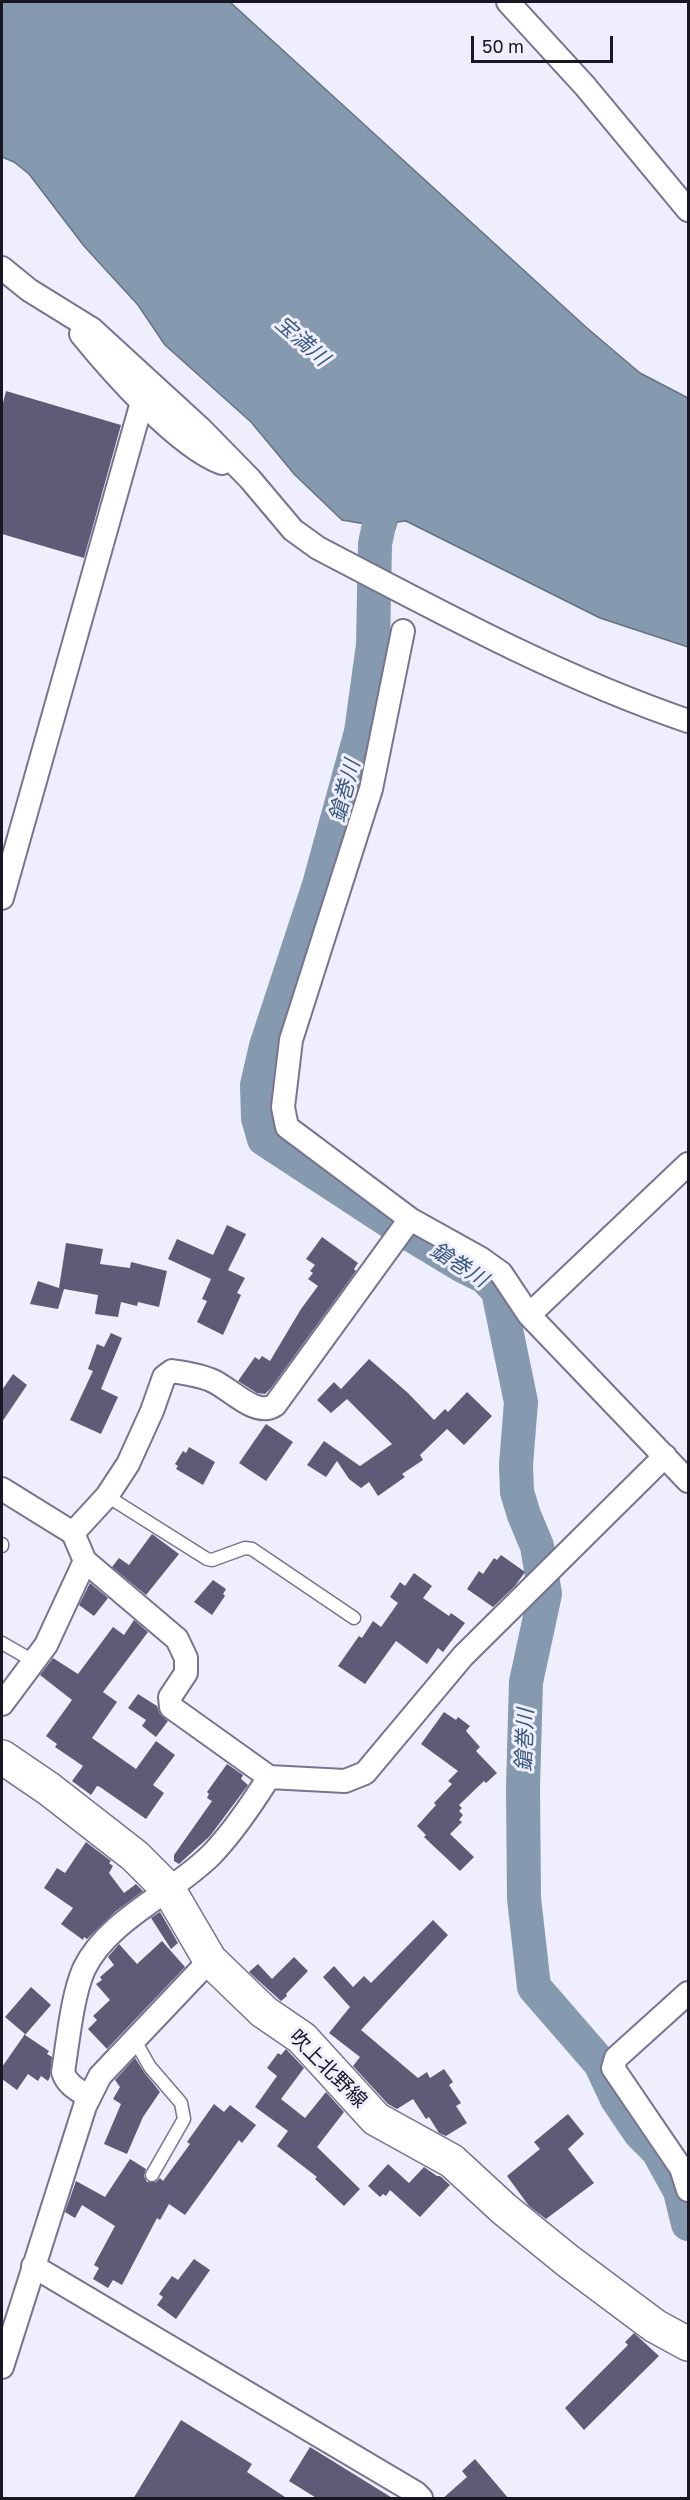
<!DOCTYPE html>
<meta charset="utf-8">
<style>
body{margin:0}
#map{position:relative;width:690px;height:2500px;overflow:hidden;background:#efeefc;font-family:"Golos Text",sans-serif}
canvas{display:block}
.frame{position:absolute;inset:0;border:3px solid #181723;pointer-events:none}
.scale{position:absolute;left:471px;top:36px;width:142px;height:27px;box-sizing:border-box;border:3px solid #181723;border-top:0;padding-left:8px;font-size:18px;line-height:21px;white-space:nowrap;color:#181723;-webkit-text-stroke:4px #efeefc;paint-order:stroke}
</style>
<div id="map">
<canvas width="690" height="2500"></canvas>
<div class="frame"></div>
<div class="scale">50 m</div>
</div>
<script>
const context = document.querySelector('canvas').getContext('2d');
context.lineJoin = 'round';
function fill(path, color) { context.fillStyle = color; context.fill(path, 'evenodd'); }
function strokePath(path, color, width, dash) { context.strokeStyle = color; context.lineWidth = width; context.lineCap = dash ? 'butt' : 'round'; context.setLineDash(dash || []); context.stroke(path); }
function drawText(font, color, halo, rows, align = 'center') {
  context.font = font + ' "Golos Text","Noto Sans JP",sans-serif'; context.lineWidth = 6; context.setLineDash([]); context.textBaseline = 'middle'; context.strokeStyle = halo; context.fillStyle = color; for (const [text, x, y, turn = 0] of rows) {
    context.save(); context.translate(x, y); context.rotate((+turn || 0) * Math.PI / 180); context.textAlign = isNaN(turn) ? turn : align; if (halo) context.strokeText(text, 0, 0); context.fillText(text, 0, 0); context.restore();
  }
}
const water = new Path2D(`
 M2,2H230L587,328L640,373L688,398V647L600,618L406,521L397,522L395,529L342,520L295,475L251,422L165,345L138,305L84,246L29,174L14,162L2,157Z`);
fill(water, '#8599af');
strokePath(water, '#647285', 1.5);
strokePath(new Path2D(`
 M388,481L375,544L373,645L361,732L319,885L266,1046L257,1085L258,1118L264,1139L403,1230L461,1265L485,1277L498,1291L521,1402L516,1465L517,1492L524,1515L537,1546L545,1594L526,1682L523,1787L524,1898L534,1987L600,2063L617,2099L640,2133L658,2151L680,2191L688,2224`), '#8599af', 34);
fill(new Path2D(`
 M6,391L121,425L84,558L2,534V407Z
 M227,1225L246,1234L228,1270L245,1278L237,1293L241,1295L223,1335L197,1322L207,1301L202,1299L211,1279L168,1259L177,1239L213,1255Z
 M322,1237L358,1263L354,1269L356,1271L271,1388L265,1394L257,1393L238,1381L255,1357L259,1360L262,1356L270,1361L301,1309L318,1286L308,1279L313,1273L310,1271L315,1265L306,1259Z
 M66,1243L103,1249L100,1264L130,1268L131,1262L167,1271L159,1307L138,1302L137,1306L121,1302L118,1317L95,1314L98,1295L64,1289L58,1309L30,1304L38,1281L59,1288Z
 M111,1333L122,1338L101,1389L118,1397L101,1434L70,1420L93,1371L88,1369L97,1344L104,1347Z
 M369,1359L408,1393L434,1420L445,1409L448,1412L467,1392L492,1416L464,1445L447,1429L420,1455L423,1460L402,1474L405,1477L378,1496L369,1482L361,1488L349,1479L337,1461L326,1477L307,1465L324,1441L360,1466L392,1444L347,1399L331,1413L317,1400L334,1382L341,1389Z
 M13,1374L27,1385L2,1422V1390Z
 M266,1424L293,1442L266,1481L239,1463Z
 M189,1447L215,1462L203,1485L176,1469L178,1466L175,1464L183,1451L186,1453Z
 M152,1534L179,1554L146,1595L112,1567L119,1558L129,1565Z
 M501,1555L525,1572L515,1586L493,1607L467,1589L479,1571L483,1574L494,1558L497,1560Z
 M414,1573L432,1586L423,1598L449,1616L451,1613L465,1623L443,1652L438,1648L427,1664L396,1641L365,1684L338,1666L359,1636L362,1638L373,1621L381,1627L398,1603L390,1597L400,1582L405,1586Z
 M213,1580L226,1589L223,1594L225,1596L212,1615L194,1602Z
 M90,1583L108,1598L94,1616L79,1605Z
 M134,1620L148,1632L103,1692L117,1702L92,1738L136,1769L156,1741L175,1755L153,1785L164,1793L146,1819L100,1787L97,1786L91,1795L72,1781L83,1766L55,1747L57,1744L46,1736L72,1700L40,1675L53,1658L78,1674L113,1627L124,1635Z
 M138,1694L157,1706L160,1714L168,1721L156,1737L142,1726L146,1720L128,1708Z
 M444,1712L456,1720L458,1717L470,1726L466,1731L480,1747L476,1751L497,1773L486,1783L484,1781L459,1805L462,1808L459,1811L463,1815L459,1820L462,1822L450,1834L474,1857L460,1871L424,1837L426,1835L417,1826L436,1805L434,1803L452,1784L448,1781L458,1771L421,1744Z
 M227,1764L243,1775L241,1779L248,1785L210,1836L179,1864L174,1861V1855L212,1801L207,1798L209,1794L207,1792Z
 M86,1842L111,1861L109,1863L113,1866L109,1873L124,1893L136,1884L143,1891L116,1911L87,1939L84,1937L83,1940L61,1924L73,1908L44,1888L57,1868L65,1873Z
 M160,1912L178,1943L171,1949L151,1918Z
 M433,1920L448,1935L361,2030L418,2078L427,2072L430,2078L444,2069L453,2082L449,2085L461,2103L456,2106L467,2123L446,2136L439,2133L429,2117L426,2119L413,2099L397,2109L388,2104L353,2066L360,2057L329,2033L350,2007L323,1977L334,1966L353,1987L364,1976L371,1983Z
 M162,1941L185,1967L107,2049L88,2029L97,2020L93,2016L110,2000L96,1984L102,1980L100,1977L114,1965L108,1957L119,1944L137,1964Z
 M294,1957L308,1971L286,1994L287,1996L281,2001L249,1972L258,1964L272,1979Z
 M31,1987L51,2005L25,2035L49,2051L47,2054L52,2057L50,2077L48,2081L41,2076L38,2081L28,2074L17,2090L2,2079V2067L25,2034L5,2017Z
 M286,2049L304,2068L281,2099L305,2118L326,2092L344,2112L317,2147L360,2189L344,2206L315,2179L317,2177L277,2146L288,2131L255,2107L277,2076L267,2068L278,2053L281,2055Z
 M135,2058L144,2072L160,2092L143,2117L127,2154L104,2144L121,2104L113,2099L120,2087L115,2080Z
 M214,2104L224,2112L230,2105L256,2125L242,2143L239,2140L185,2215L169,2204L160,2220L157,2218L122,2285L113,2280L108,2288L93,2279L99,2268L94,2265L115,2226L82,2205L75,2218L65,2212L76,2181L105,2197L130,2159L146,2169L144,2176L147,2182H156L160,2178L163,2181L190,2144L187,2142Z
 M568,2114L584,2134L568,2149L594,2183L546,2219L529,2206L507,2176L540,2149L534,2142Z
 M388,2164L409,2183L424,2167L437,2176H440L450,2185L420,2217L390,2190L386,2196L383,2194L380,2197L368,2186Z
 M194,2259L210,2270L176,2319L157,2305L163,2297L159,2294L172,2276L178,2280Z
 M634,2333L659,2356L584,2430L565,2408L628,2345L625,2342Z
 M181,2420L252,2464L247,2472L288,2499H133Z
 M310,2447L394,2499H318L289,2481Z
 M475,2459L509,2499H442L467,2477L462,2471Z`), '#5e5b77');
const service = new Path2D(`
 M107,1496L207,1559L212,1560L245,1548L252,1549L354,1618
 M2,1546V1544
 M2,1643L35,1662
 M134,2039L150,2067L181,2103L184,2119L152,2175`);
const minor = new Path2D(`
 M508,2L585,86L688,210
 M2,268L29,290L92,329L200,428L250,479L293,530L318,548C438,611 559,677 688,721
 M81,334C111,371 178,447 222,463
 M403,631L371,789L291,1040L283,1107L287,1127L410,1219L480,1258L501,1273L529,1315L688,1481
 M2,898L142,402
 M529,1315L688,1164
 M2,1489L73,1533L85,1561L46,1645L2,1704
 M73,1533L107,1496L128,1464L152,1411L164,1377L172,1371C185,1373 201,1375 213,1381C231,1389 256,1418 275,1405L410,1219
 M85,1561L177,1639L186,1658V1673L170,1697L171,1707L269,1777
 M688,1993L616,2058L613,2068L681,2168L688,2190
 M89,2097C78,2090 67,2085 63,2072C68,2042 72,1996 84,1969C108,1919 174,1893 212,1854C234,1831 252,1804 269,1777L345,1781L365,1773L463,1656L665,1456
 M33,2266L416,2493L421,2498
 M2,2367L85,2106L100,2076L210,1960`);
const secondary = new Path2D(`
 M2,1757L49,1789L135,1856L169,1890L210,1960L264,2012L302,2038L376,2119L452,2161L504,2209L568,2261L655,2326L688,2344`);
strokePath(service, '#777491', 15);
strokePath(minor, '#777491', 26);
strokePath(secondary, '#777491', 36);
strokePath(service, '#fff', 12);
strokePath(minor, '#fff', 22);
strokePath(secondary, '#fff', 33);
drawText('20px', '#181723', '#efeefc', [
 ["吹上北野線",328,2069,45]
]);
drawText('italic 21px', '#38597d', '#efeefc', [
 ["宝満川",302,341,41],
 ["鎗巻川",345,791,-75],
 ["鎗巻川",459,1265,33],
 ["鎗巻川",525,1740,-88]
]);
</script>
